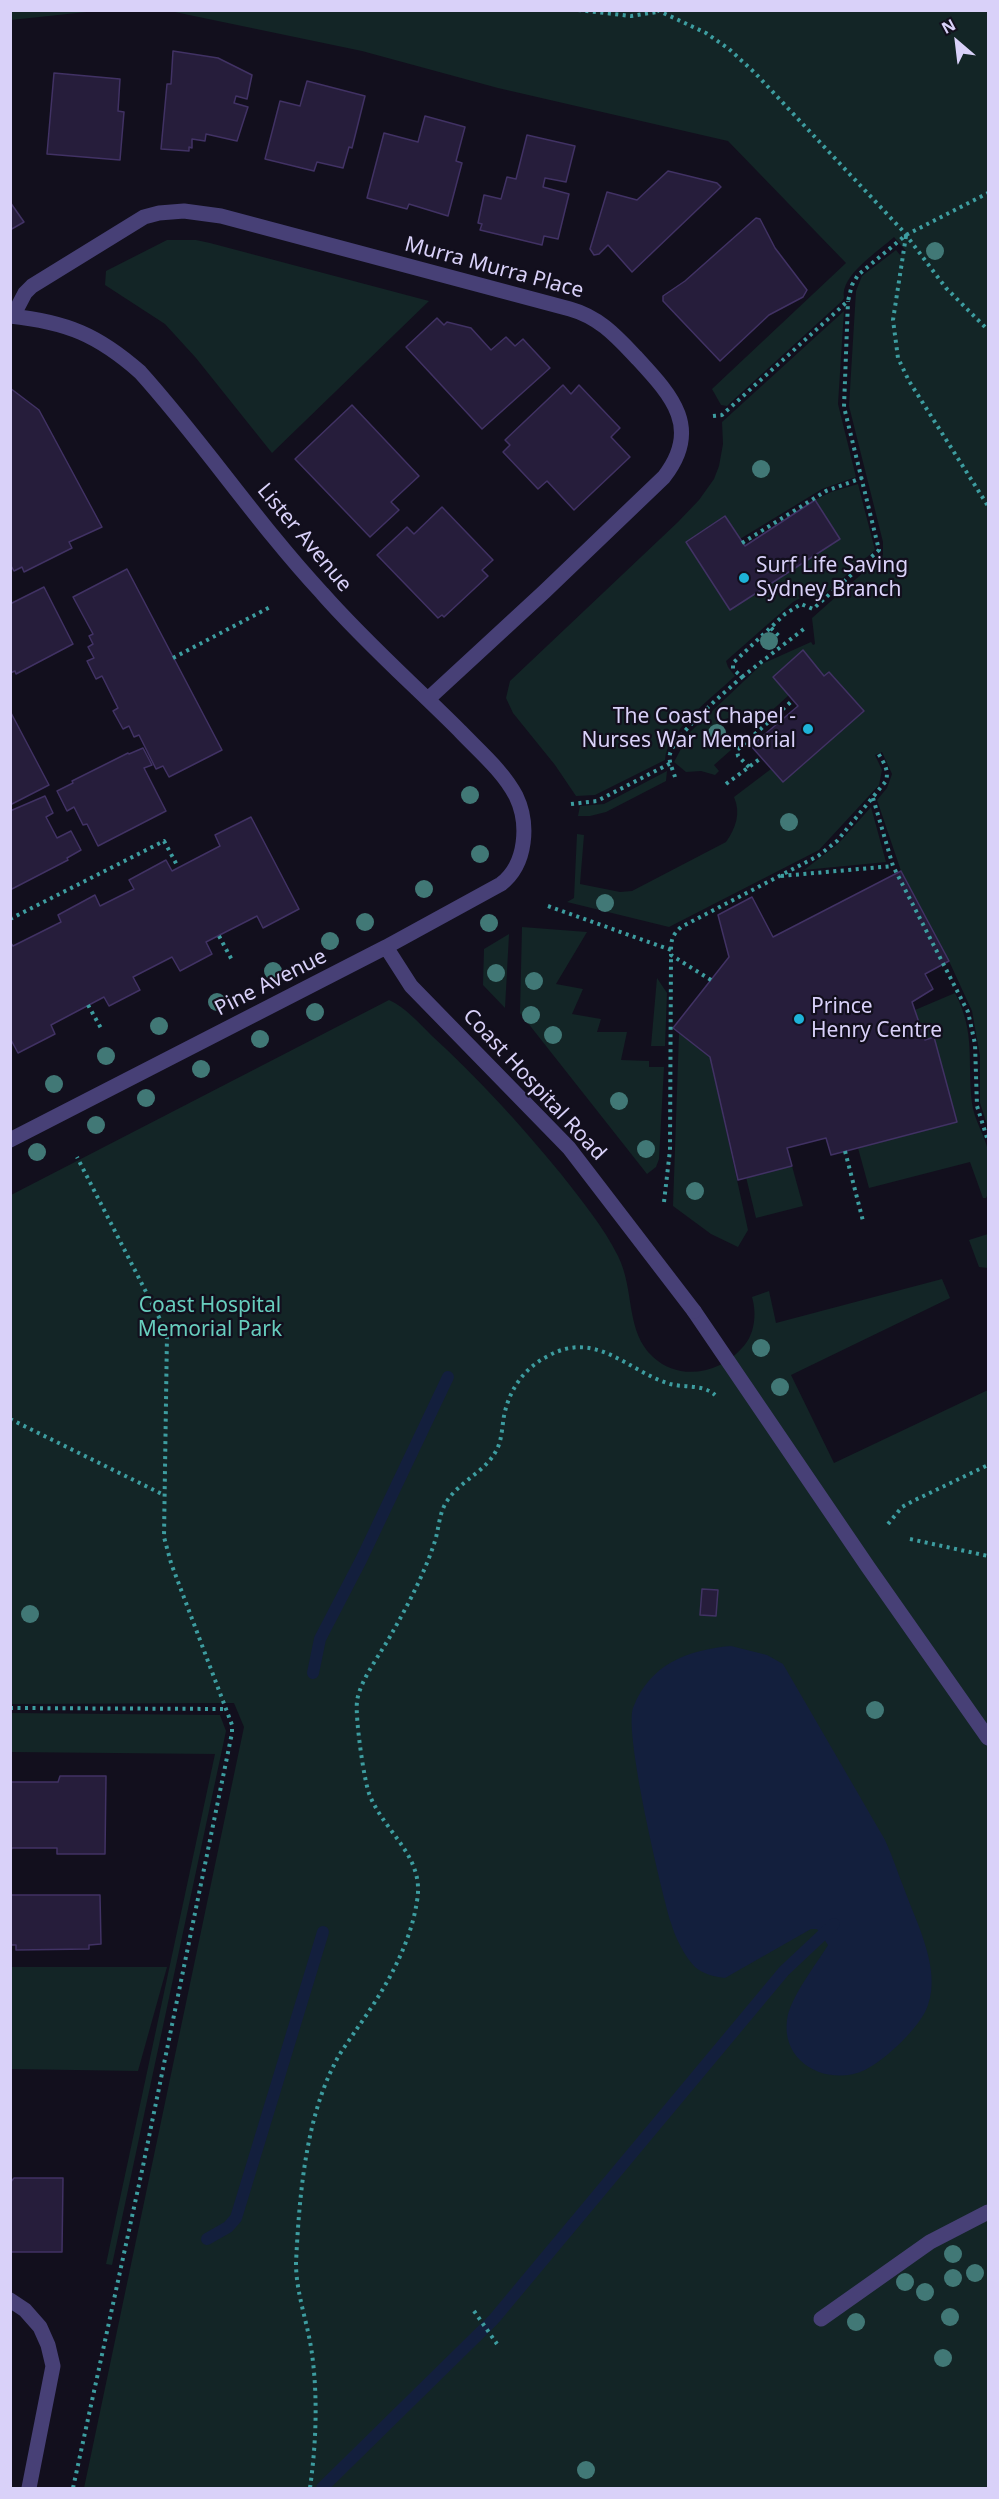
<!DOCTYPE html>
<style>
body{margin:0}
#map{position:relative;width:999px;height:2499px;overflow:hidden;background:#120f1d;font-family:"Noto Sans",sans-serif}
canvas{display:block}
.frame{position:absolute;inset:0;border:12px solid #d9d1f9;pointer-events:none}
.north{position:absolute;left:927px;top:12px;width:60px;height:60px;-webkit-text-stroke:4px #120f1d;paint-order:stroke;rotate:332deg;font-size:16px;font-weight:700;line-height:24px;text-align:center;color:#d9d1f9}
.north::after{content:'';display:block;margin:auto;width:21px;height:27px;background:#d9d1f9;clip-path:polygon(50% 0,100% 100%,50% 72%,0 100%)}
</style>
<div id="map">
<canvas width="999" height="2499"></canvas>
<div class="frame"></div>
<div class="north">N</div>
</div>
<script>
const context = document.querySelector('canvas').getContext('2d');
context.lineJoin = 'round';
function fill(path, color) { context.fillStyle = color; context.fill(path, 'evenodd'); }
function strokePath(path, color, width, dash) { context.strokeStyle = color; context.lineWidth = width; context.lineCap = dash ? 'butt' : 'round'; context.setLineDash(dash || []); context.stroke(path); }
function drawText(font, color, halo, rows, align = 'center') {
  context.font = font + ' "Noto Sans",sans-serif'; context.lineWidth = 4.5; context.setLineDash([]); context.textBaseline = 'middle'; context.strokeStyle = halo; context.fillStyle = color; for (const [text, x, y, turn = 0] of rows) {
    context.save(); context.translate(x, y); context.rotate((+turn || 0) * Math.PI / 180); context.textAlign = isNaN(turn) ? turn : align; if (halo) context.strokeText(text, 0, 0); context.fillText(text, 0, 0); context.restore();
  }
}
fill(new Path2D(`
 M11,10H96V11L11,20Z
 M170,11H988V1128L980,1103V1056L972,1011L949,961L901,871L877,800L887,788L892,774L882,752L875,755L882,770L879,785L819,850L669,927L567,902L574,898L577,834L584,835L580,884L620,892L632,891L726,842C736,828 741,813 734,797L771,769L783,782L864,711L829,672L824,676L802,651L773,677L789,695L755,726L740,709L715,730L731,750L714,765L719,771L715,775L701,771L686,772L674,762L690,732L762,664L811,642L813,645L815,644L812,618L883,555V542L849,406L856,291L862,276L896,250L900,255L906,251L894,237C879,251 840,275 844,298L842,301L730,403L727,406L721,405L712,389L846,263L728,141L498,88L362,51Z
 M167,240H196L210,243L429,301L272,453L196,358L165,324L105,285L106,271Z
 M844,311L838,404L856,477L822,489L740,539L725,516L686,542L730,610L840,539L815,500L831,492L858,484L875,550L819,599L804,596L793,602L726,661L728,667L735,676C715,695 666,732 665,760L595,795L576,796L555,765L513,713L506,698L510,681L678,522L699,500L714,479L719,466L723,444L722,422Z
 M667,771L666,781L606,812L590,816H578L580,806L604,804Z
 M871,807L886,862L804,870L838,844Z
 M522,927L587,932L556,984L583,989L572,1014L601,1019L597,1032H627L621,1060L649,1061V1067H664L659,1159L656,1167L647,1174L520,1013Z
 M509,934L505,1008L483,985L484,949Z
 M657,978L667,993L665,1046H651Z
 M955,993C976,1033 967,1061 972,1103C974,1120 985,1135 988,1151C991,1165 988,1180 988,1194L986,1198H983L970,1162L869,1188L858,1148L957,1122L934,1038L925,1040L915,1010Z
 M389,1000C405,1007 419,1023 431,1035C478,1078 521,1125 561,1174C582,1201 603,1226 618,1256C635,1290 625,1331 653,1357C680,1382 720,1373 742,1348C755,1335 757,1314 752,1297L769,1291L776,1323L942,1279L950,1298L791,1375L834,1463L988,1390V2488H84L244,1727L234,1703L11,1704V1195Z
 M679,1033L710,1057L748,1230L738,1247L711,1234L673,1206Z
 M792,1166L803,1206L756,1218L746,1177Z
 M988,1234V1268L979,1267L969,1240Z
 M11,1713L220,1715L226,1731L112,2265L106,2264L215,1754L11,1752Z
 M11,1967H167L138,2071L11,2069Z`), '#132526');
fill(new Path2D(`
 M731,1646L767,1655L783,1664L885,1840C893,1857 898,1874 905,1891C917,1924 941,1969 928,2005C921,2027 885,2060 865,2070C829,2087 781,2064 787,2020C790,1997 816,1965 828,1945L817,1929H811L725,1978C715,1977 703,1974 695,1967C685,1957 675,1937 671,1923C661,1890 624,1734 633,1708C650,1664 687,1650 731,1646Z`), '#131f3d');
strokePath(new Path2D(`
 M313,1673L320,1639L361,1560L448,1377
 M207,2239L228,2227L236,2218L323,1932
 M322,2488L494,2319L784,1971L834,1924`), '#131f3d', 12);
const building = new Path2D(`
 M173,51L218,58L252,75L247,99L236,96L234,103L248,107L237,141L206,134L205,141L192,139V148L189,147V151L161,149L167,84H171Z
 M54,73L120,79L118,111L124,112L120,160L47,154Z
 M307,81L365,96L352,148L349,147L343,168L317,162L314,171L265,159L280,101L300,106Z
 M425,116L465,127L456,161L462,163L448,216L409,204L407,209L367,198L384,133L418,142Z
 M527,135L575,146L566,182L545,178L543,187L569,194L558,239L544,236L542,245L480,230L482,224L478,223L484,195L501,199L507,177L516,179Z
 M668,171L717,183L721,187L632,272L608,245L599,254L594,255L590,249L607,192L637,200Z
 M10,202L24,222L10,230Z
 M756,218L760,219L775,248L807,290L803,297L769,315L720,361L663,301V296L685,281Z
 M437,318L444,325L447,322L471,328L491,350L506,337L515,346L523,339L550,368L482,429L406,347Z
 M563,385L571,394L579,385L620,428L611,437L630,457L574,510L547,481L538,489L503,452L510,445L505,440Z
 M10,388L39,410L102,527L69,542L72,548L24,572L22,567L14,571L10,564Z
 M352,405L419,476L391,502L399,510L370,537L295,459Z
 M815,500L840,539L730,610L686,542L725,516L745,546Z
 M442,507L493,560L482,570L488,576L444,617L442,615L438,618L377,555L407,527L414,534Z
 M127,569L222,750L169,777L163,766L156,769L139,735L134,737L129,726L123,729L113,711L118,708L102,676L96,679L87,661L94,658L88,647L93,644L89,636L93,634L73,597Z
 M44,587L73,644L16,674L15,671L10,673V604Z
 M803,650L824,676L829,672L864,711L783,782L751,746L798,706L773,677Z
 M10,711L49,785L10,805Z
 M143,748L152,765L144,768L166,811L98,846L87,824L83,825L74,807L67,811L57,791L73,783L72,781L128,753L129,754Z
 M45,796L53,813L46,817L57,838L71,831L81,850L67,858L68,860L10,890V811Z
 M251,817L299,909L263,928L257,916L206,942L212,954L180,971L172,957L133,977L140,990L109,1006L104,997L51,1025L55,1034L18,1053L10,1038V942L13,946L61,922L58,915L95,895L100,906L134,889L129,880L166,860L172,871L220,846L215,835Z
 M901,871L949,961L925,974L933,989L912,1002L925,1040L934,1037L957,1122L831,1155L826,1138L787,1148L792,1166L738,1180L710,1057L673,1028L729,957L718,915L752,897L773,937Z
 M702,1589L718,1590L716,1616L700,1615Z
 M60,1776H106L105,1854H57V1848H12L10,1853V1782H58Z
 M10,1895H100L101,1944L89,1945V1949L16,1950V1945H10Z
 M14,2178H63L62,2252H10V2183Z`);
fill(building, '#261d3b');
strokePath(building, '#413264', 1.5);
strokePath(new Path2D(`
 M578,10L631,16L657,12
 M657,10L706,33L729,49L755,73L903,231L946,288L988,330
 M906,236L893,320L898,358L909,381L988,506
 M713,416L722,415L848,301L852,285L858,275L906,235L988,193
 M742,543L826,491L862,478
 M771,628L779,636
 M173,658L272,606
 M742,677L805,628
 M749,767L738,756L737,750L793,700
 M675,777C673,770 668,761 670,754C675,734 725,692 742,677L733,669V663L785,614L801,604L813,609L879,550L844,407L848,301
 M726,784L761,758
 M873,798L893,866L968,1012L975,1044L977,1106L988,1141
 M571,804L597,801L671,763
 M781,876L893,866
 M548,906L671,950
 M10,919L164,841L178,867
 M219,936L233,962
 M711,980L671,955C671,941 671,936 681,927L818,856L837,841L886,781C889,770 884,763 878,753
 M88,1005L102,1030
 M845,1151L863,1221
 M664,1202L670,1150L671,955
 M10,1419L164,1495
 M888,1524L902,1507L913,1501L988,1465
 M910,1539L988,1556
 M10,1708L226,1709
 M474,2311L497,2344
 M73,2488L143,2166L232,1733V1725L171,1563L164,1537L167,1333L77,1157
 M310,2488C316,2445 318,2398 312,2354C308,2323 296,2294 296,2263C299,2200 305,2122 334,2065C340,2052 349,2041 356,2030C383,1992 410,1948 417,1901C425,1857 386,1834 370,1796C364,1783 355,1716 357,1702C359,1681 382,1652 392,1633C408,1605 425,1572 435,1541C439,1528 439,1513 447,1501C460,1481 485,1472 496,1451C502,1441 502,1427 504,1416C509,1390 524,1368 548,1356C596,1329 629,1372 670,1384C685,1388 703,1384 715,1395`), '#3d9da0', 4, [3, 4.5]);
strokePath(new Path2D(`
 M694,1311L868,1567L988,1738
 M821,2319L930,2242L988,2212`), '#474076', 15);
strokePath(new Path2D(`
 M10,316C67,322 98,335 140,372C204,443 257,523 322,593C365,642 414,685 460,731C479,751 503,771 516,796C529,823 527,864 501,884L386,947L10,1140
 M13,316L25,293L32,286L144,217L159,213L184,211L221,216L570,309C599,317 616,336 636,357C670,394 703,427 664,477L544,592L428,699
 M386,947L411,986L569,1148L694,1311
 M10,2300L25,2310L40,2327L48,2345L53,2366L29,2488`), '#474076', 15);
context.fillStyle = '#417876';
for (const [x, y] of [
 [935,251],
 [761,469],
 [769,641],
 [717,733],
 [470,795],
 [789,822],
 [480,854],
 [424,889],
 [605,903],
 [365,922],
 [489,923],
 [330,941],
 [273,971],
 [496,973],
 [534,981],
 [217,1002],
 [315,1012],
 [531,1015],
 [159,1026],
 [553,1035],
 [260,1039],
 [106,1056],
 [201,1069],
 [54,1084],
 [146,1098],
 [619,1101],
 [96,1125],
 [646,1149],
 [37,1152],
 [695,1191],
 [761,1348],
 [780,1387],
 [30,1614],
 [875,1710],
 [953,2254],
 [975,2273],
 [953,2278],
 [905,2282],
 [925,2292],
 [950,2317],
 [856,2322],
 [943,2358],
 [586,2470]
]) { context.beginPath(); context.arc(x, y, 9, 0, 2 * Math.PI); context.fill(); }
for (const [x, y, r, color] of [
 [744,578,6,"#1eb3d8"],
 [808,729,6,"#1eb3d8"],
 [799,1019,6,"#1eb3d8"]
]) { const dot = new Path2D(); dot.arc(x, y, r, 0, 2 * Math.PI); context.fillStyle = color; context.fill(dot); strokePath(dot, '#120f1d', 2); }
drawText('21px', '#d9d1f9', '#120f1d', [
 ["Murra Murra Place",494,268,15],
 ["Lister Avenue",304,538,50],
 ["Pine Avenue",271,983,-27],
 ["Coast Hospital Road",534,1085,47]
]);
drawText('21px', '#d9d1f9', '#120f1d', [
 ["Surf Life Saving",756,566],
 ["Sydney Branch",756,590],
 ["The Coast Chapel -",796,717,"right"],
 ["Nurses War Memorial",796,741,"right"],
 ["Prince",811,1007],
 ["Henry Centre",811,1031]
], 'left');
drawText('21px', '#67cebe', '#120f1d', [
 ["Coast Hospital",210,1306],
 ["Memorial Park",210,1330]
]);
</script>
